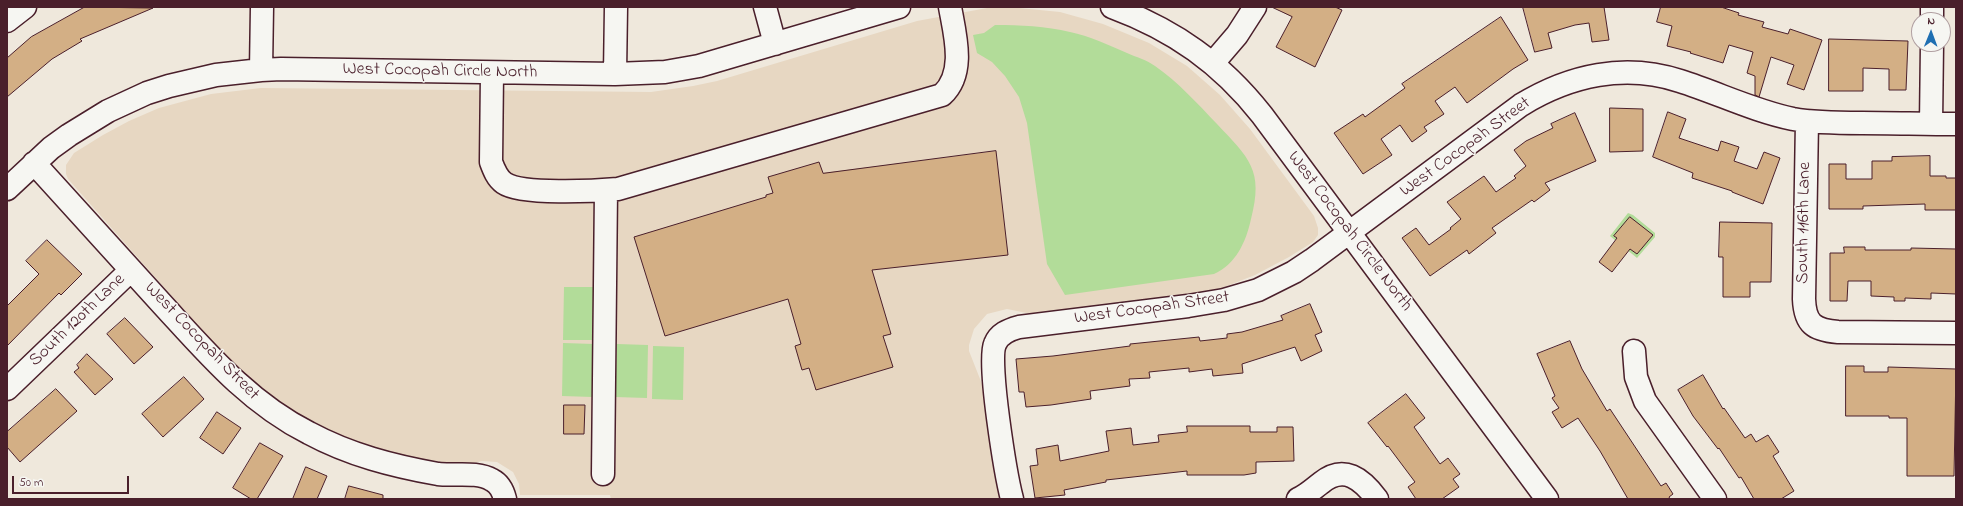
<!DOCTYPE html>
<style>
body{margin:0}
#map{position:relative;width:1963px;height:506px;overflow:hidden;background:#efe8dc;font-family:"Indie Flower",sans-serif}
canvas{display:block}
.frame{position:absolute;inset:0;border:8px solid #4a1f2b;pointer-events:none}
.north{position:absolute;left:1911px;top:12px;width:40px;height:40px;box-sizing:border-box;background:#f6f6f2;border:1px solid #b1a0a2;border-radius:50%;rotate:1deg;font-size:11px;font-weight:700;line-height:16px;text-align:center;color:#4a1f2b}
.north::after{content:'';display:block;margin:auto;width:14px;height:18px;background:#1f6fb2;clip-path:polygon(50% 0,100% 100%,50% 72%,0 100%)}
.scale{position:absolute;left:12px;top:476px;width:117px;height:18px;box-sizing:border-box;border:2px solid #4a1f2b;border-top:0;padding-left:5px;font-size:12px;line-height:14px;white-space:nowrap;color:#4a1f2b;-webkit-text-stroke:3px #f6f6f2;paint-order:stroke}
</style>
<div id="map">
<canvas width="1963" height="506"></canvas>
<div class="frame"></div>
<div class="north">N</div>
<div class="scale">50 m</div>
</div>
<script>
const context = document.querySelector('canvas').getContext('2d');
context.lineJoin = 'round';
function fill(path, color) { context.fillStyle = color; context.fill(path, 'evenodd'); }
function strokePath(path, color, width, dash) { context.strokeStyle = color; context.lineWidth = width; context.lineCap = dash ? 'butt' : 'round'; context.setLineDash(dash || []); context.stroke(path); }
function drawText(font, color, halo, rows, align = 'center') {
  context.font = font + ' "Indie Flower",sans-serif'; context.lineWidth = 3; context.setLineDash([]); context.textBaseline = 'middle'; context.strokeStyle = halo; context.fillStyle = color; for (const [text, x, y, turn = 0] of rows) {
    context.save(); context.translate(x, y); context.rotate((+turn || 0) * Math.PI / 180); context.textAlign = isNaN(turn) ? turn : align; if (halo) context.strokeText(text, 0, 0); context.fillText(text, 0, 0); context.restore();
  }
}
fill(new Path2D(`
 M1009,7L1060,12L1103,24L1149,43L1187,66L1220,95L1250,129L1314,216L1318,228V235L1313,242L1289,257L1255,275L1227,286L1210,291L1193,295L1032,314L1007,309L987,314L974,329L969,345V351L982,384L991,454L1000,499H611L610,495H520L519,484L513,472L497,462L482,461L470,464L424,461L390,453L358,442L320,427L292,412L253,383L224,355L68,179L66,174V165L74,153L103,135L129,121L159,108L211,94L261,88L651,92L693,86L717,81L917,21L987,8Z`), '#e7d7c2');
fill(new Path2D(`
 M995,25C1020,25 1046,26 1070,32C1089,36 1109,45 1127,53C1136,57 1147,60 1155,66C1178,82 1197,103 1217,124C1249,158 1264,170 1251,219C1246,242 1236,264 1214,274L1065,295L1047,264L1027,123L1019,97L1005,76L992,62L977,53L973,35L984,33Z
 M1628,213L1633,215L1655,233V237L1637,258L1610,236Z
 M564,287H595L594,340H563Z
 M563,343L594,344L593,397L562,396Z
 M617,344L648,345L647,398L615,397Z
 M653,346L684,347L683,400L652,399Z`), '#b2dc99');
const building = new Path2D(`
 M85,7L153,8L80,39L82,41L52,59L7,97V58L31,37Z
 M1272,7H1335L1342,10L1315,67L1276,47L1292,17Z
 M1523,7H1604L1609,40L1592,42L1589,23L1575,25L1548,33L1552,48L1535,52Z
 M1661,7H1721L1739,13L1738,15L1764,22L1762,27L1788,34L1790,29L1822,40L1804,90L1787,84L1794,65L1771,57L1759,97L1755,95V76L1747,73L1753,52L1729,45L1723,63L1690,53L1691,52L1667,46L1672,26L1657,22Z
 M1501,17L1528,60L1513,69L1467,103L1455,87L1435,101L1444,114L1424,127L1427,131L1412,142L1400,125L1381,139L1392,155L1363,174L1334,133L1363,114L1365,117L1405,88L1402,84Z
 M1829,39L1908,41L1906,90H1889V69L1863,68V91H1829Z
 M1610,108L1643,109V151L1610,152Z
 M1668,112L1686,119L1679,138L1718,151L1721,141L1739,147L1734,161L1757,169L1764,152L1780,158L1763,204L1732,192V191L1692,178L1693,173L1653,157Z
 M1575,113L1596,161L1545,183L1550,190L1534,202L1532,200L1492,228L1496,233L1469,254L1467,250L1430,276L1402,238L1416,228L1429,245L1451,229L1450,228L1461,219L1447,202L1484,176L1496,192L1516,178L1514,176L1526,166L1514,150L1526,141L1553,128L1551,124Z
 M996,151L1008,255L872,270L891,334L883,336L893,367L816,390L809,368L802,370L795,346L801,344L788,299L665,336L634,237L766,197V195L773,193L768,177L819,162L823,173Z
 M1930,156V176H1946V178H1956V210H1925V204L1863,206V209H1829V164H1846V179H1872V161H1892V157Z
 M1630,217L1653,235L1637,254L1630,249L1612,272L1599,262L1617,238L1614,236Z
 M1720,222L1772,223L1771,282H1750V297H1723V257H1719Z
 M47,240L82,274L61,295L59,293L7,346V306L39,274L26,261Z
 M1844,247H1865V250H1911V248L1956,249V294L1931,293V299L1905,298V301H1894V297L1871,296V281H1848L1847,301H1830V253H1844Z
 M1310,304L1322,332L1315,335L1322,351L1301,361L1295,347L1242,364L1243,373L1213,376L1212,369L1189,372V368L1149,372L1150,378L1129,379L1130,386L1090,391L1091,399L1051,405L1026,407L1024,392H1019L1016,359L1053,356L1130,346V344L1199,337L1200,341L1227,338V334L1242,332L1283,320L1281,316Z
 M125,318L153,347L134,364L107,334Z
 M1570,341L1582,369L1607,411L1610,409L1661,486L1666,483L1673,494L1669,497L1670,499H1628L1600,451L1578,418L1562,428L1552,412L1559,408L1552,398L1555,396L1537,354Z
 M87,354L113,379L95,395L74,372L79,368L77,365Z
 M1846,366H1864V372H1888V367L1956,369L1954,476H1907V418H1889V416H1846Z
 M1703,375L1723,409L1724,408L1745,438L1751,434L1756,442L1768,435L1779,452L1773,456L1794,491L1781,499H1754L1741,477L1739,478L1719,448L1718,449L1693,416L1678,390Z
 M184,377L204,399L163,437L142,414Z
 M56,389L77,411L20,462L7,447V432Z
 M1406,394L1425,418L1414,427L1440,464L1448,458L1460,474L1453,479L1459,487L1442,499H1416L1408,487L1415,482L1388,446L1387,447L1368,423Z
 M564,405H585L584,434H564Z
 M217,412L241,428L223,454L200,438Z
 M1187,426H1250V432H1277V427H1293L1294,461L1256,462V473L1244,475H1187V471L1106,480V482L1064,490L1065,495L1035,498L1030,466L1038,465L1036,449L1058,445L1060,461L1109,451L1106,431L1131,428L1133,445L1159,442L1158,435L1187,432Z
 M260,443L283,456L257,499H251L233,488Z
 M306,467L327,476L317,499H293Z
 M349,486L383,495V499H345Z`);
fill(building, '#d3af85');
strokePath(building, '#4a1f2b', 1);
const minor = new Path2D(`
 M765,7L775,44
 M1112,7C1174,30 1221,63 1262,115L1547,499
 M1932,20V7
 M7,21L25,7
 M1213,63L1237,35L1255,7
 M261,70L262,7
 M492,73L491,162C494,170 497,178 504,183C521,195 595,191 618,189L942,95C966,73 955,35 950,7
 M615,74L616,7
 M1807,121L1804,299C1805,324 1814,330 1838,332L1956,333
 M1931,124L1932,44
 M34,163C77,210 119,257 162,304C207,353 249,403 309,433C350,455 393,466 438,474C455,476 477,471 492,480C500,484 503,491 505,499
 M7,189L51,148L69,135L108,111L147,93L169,86L216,75L261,70L281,69L615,74L665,72L699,66L899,7
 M1634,351L1636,377L1645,401L1715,499
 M7,389L131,270
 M603,474L606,190
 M1012,499C1006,476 987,362 995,344C999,334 1008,330 1019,327L1188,306L1224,300L1258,290L1294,272L1312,260L1521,105C1570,75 1625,63 1680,81C1718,93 1754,111 1793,119C1815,123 1839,123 1862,123C1893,123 1925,124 1956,124
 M1298,499C1307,495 1313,489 1321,483C1344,464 1362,479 1377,499`);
strokePath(minor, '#4a1f2b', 25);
strokePath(minor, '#f6f6f2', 22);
drawText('18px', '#4a1f2b', '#f6f6f2', [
 ["West Cocopah Circle North",440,72,1],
 ["West Cocopah Street",1466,148,-36],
 ["South 116th Lane",1805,223,-89],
 ["West Cocopah Circle North",1349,232,53],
 ["West Cocopah Street",1152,309,-8],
 ["South 120th Lane",78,321,-44],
 ["West Cocopah Street",201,342,46]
]);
</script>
